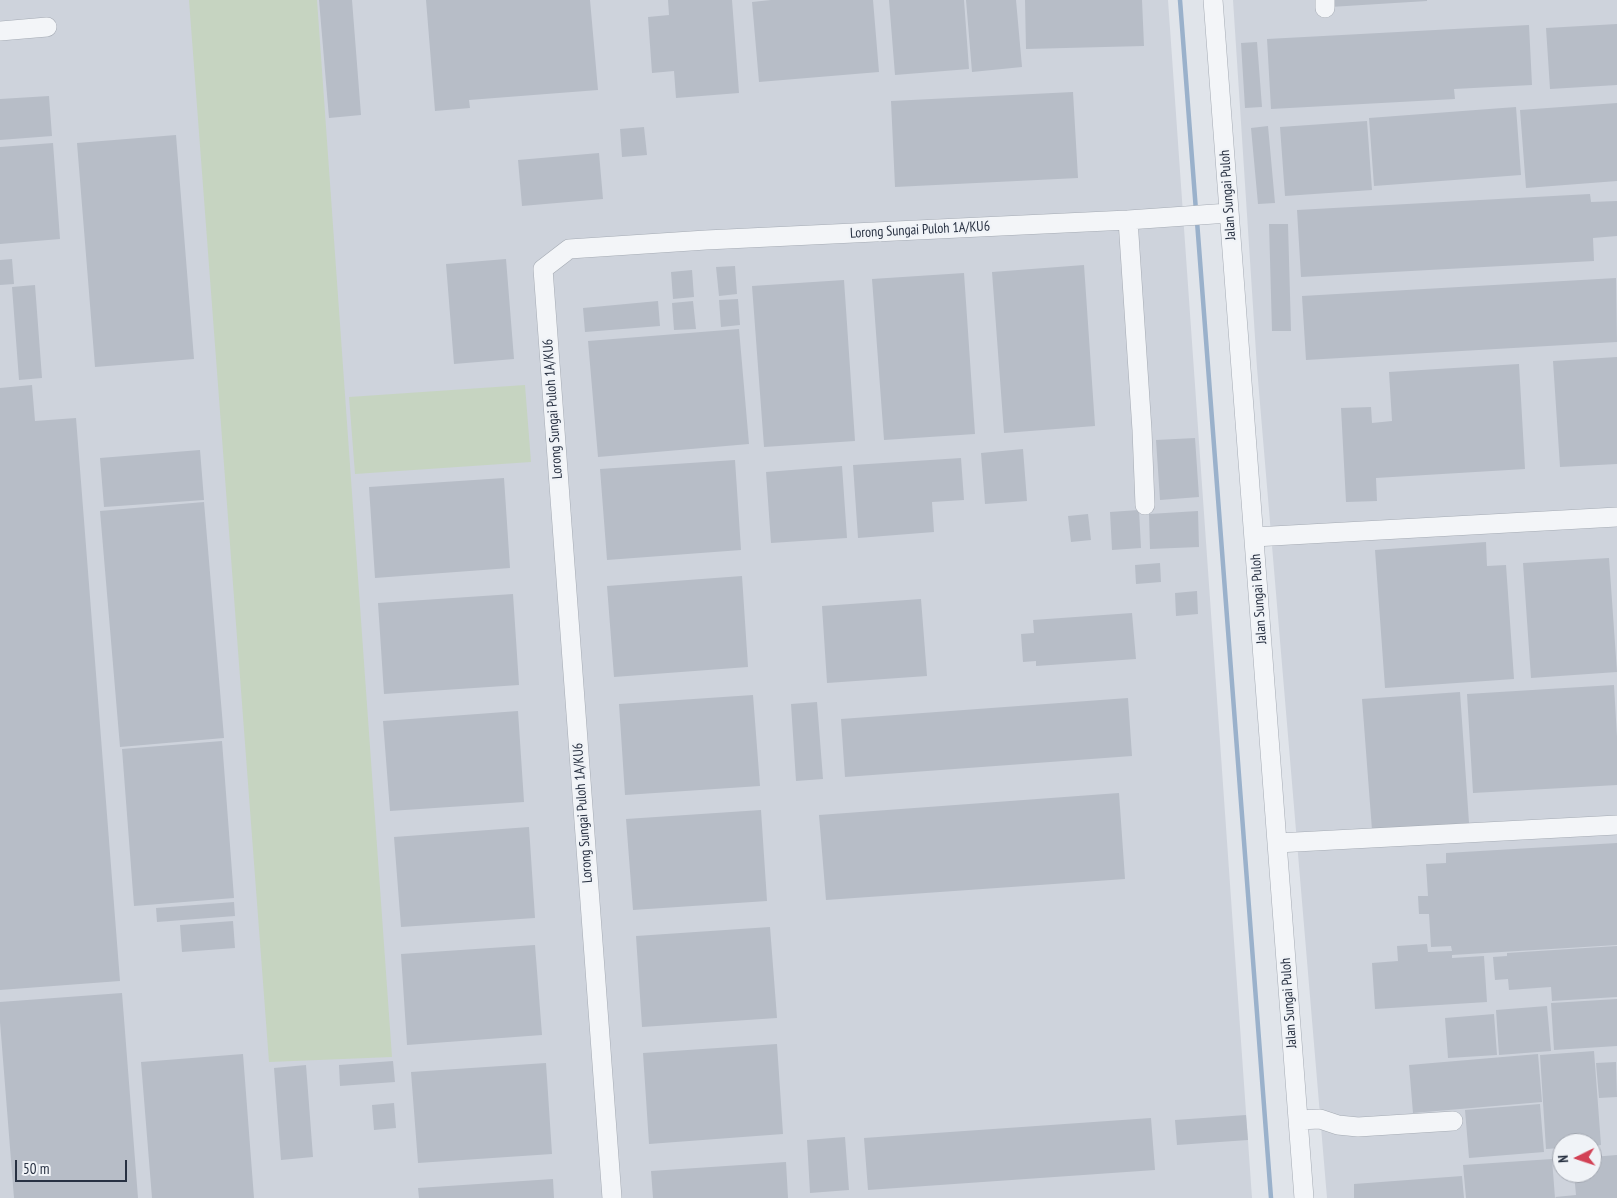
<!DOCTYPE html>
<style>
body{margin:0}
#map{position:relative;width:1617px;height:1198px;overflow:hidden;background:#e0e4ea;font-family:"PT Sans Narrow",sans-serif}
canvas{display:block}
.north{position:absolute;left:1552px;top:1133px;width:50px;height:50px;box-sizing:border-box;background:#f0f3f7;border:1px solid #a0a5af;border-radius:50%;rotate:266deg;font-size:14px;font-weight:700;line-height:20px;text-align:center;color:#283142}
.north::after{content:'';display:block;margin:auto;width:18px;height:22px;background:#d24155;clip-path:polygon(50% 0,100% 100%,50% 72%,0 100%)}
.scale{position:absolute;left:15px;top:1160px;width:112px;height:22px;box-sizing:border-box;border:2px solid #283142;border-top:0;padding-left:6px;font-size:15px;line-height:18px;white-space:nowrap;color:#283142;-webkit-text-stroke:4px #f0f3f7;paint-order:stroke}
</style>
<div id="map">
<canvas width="1617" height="1198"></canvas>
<div class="north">N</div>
<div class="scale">50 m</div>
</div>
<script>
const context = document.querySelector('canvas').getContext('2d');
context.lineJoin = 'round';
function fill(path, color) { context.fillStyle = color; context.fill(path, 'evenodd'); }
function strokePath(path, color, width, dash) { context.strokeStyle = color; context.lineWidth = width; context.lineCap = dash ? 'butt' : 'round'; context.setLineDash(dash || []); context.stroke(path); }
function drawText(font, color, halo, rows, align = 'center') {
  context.font = font + ' "PT Sans Narrow",sans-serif'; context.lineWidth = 4.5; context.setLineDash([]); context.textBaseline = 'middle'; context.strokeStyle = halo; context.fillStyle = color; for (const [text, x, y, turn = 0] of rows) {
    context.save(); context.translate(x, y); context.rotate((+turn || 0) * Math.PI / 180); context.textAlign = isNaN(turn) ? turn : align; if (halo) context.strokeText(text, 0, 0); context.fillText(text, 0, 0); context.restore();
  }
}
fill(new Path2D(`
 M0,0H1168L1252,1198H0Z
 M1233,0H1617V1198H1327L1257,368ZM1562,1143H1592V1173H1562Z`), '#ced3dc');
fill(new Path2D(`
 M189,0H317L392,1057L269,1062Z
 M525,385L531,462L355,474L349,397Z`), '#c6d4c1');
strokePath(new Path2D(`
 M1180,0L1196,211
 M1197,221L1271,1198`), '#9ab1cb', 4.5);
fill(new Path2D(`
 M319,0H352L361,115L329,118Z
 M426,0H590L598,90L469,100L470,108L435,111Z
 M668,0H732L739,93L676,98L674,71L652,73L648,17L669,15Z
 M771,0H873L879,72L759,82L752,2Z
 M889,0H964L969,69L895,75Z
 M966,0H1016L1022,67L972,72Z
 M1025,0H1142L1144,46L1026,49Z
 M1329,0H1427V1L1330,7Z
 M1617,24V85L1550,89L1546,28Z
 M1529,25L1532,85L1454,89L1455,99L1271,109L1267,39Z
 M1257,42L1262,107L1245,108L1241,43Z
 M1073,92L1078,178L895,187L891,101Z
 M49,96L52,136L0,140V99Z
 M1617,103V181L1526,188L1520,110Z
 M1516,107L1521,175L1374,186L1369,118Z
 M1367,121L1372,190L1285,196L1280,127Z
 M1268,126L1275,203L1258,204L1251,128Z
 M644,127L647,155L622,157L620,129Z
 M176,135L194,359L95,367L77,143Z
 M53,143L60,239L0,244V147Z
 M599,153L603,199L522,206L518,160Z
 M1590,194L1591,202L1617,201V236L1593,238L1594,261L1301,277L1297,210Z
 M1269,224H1288L1291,331H1272Z
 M12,259L14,284L0,285V260Z
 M506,259L514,359L454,364L446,264Z
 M1084,265L1095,426L1004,433L992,272Z
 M735,266L737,294L719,296L716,267Z
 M692,270L694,297L673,299L671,272Z
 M964,273L975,434L884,440L872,279Z
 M1616,278L1617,342L1306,360L1302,296Z
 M844,280L855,441L764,447L752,286Z
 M35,285L42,378L19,380L12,287Z
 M738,299L740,325L721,327L719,300Z
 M658,301L660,326L585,332L583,308Z
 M693,301L696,329L674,330L672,303Z
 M739,329L749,444L598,457L588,341Z
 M1617,357V464L1560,467L1553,361Z
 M1519,364L1525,469L1376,478L1377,501L1346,502L1341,408L1371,407L1372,423L1392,421L1389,372Z
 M32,385L35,421L76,418L120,981L0,990V388Z
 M1195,438L1199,497L1160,500L1156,440Z
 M1023,449L1027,501L985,504L981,453Z
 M200,450L204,500L104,507L100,458Z
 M961,458L964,500L932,502L934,532L858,538L853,465Z
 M735,460L741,550L607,560L600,469Z
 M842,466L847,538L771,543L766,472Z
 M504,478L510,568L375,578L369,487Z
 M204,502L224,738L120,747L100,511Z
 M1139,510L1141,548L1112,550L1110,512Z
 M1198,511L1199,547L1150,549L1149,514Z
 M1088,514L1091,540L1071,542L1068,516Z
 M1486,542L1487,566L1506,565L1514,679L1385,688L1375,550Z
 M1609,558L1617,672L1531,678L1523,563Z
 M1160,563L1161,582L1136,584L1135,565Z
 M742,576L748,667L614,677L607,586Z
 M1197,591L1198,614L1176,616L1175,593Z
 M513,594L519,685L384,694L378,603Z
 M921,599L927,676L827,683L822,606Z
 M1132,613L1136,659L1036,666V661L1023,662L1021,634L1034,633L1033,620Z
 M1614,685L1617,737V785L1473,793L1467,694Z
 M1460,692L1469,823L1372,830L1362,699Z
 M753,695L760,786L625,795L619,704Z
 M1128,698L1132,756L845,777L841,719Z
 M817,702L823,779L796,781L791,704Z
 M518,711L524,802L390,811L383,721Z
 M222,741L234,898L134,906L122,749Z
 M1119,793L1125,879L826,900L819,815Z
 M761,810L767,901L633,910L626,819Z
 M529,827L535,918L401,927L394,837Z
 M1617,843V945L1452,955V958L1484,956L1487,1002L1375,1009L1372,963L1398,961L1397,946L1427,944L1428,952L1452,951L1451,946L1431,947L1429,914H1419L1418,896H1428L1426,864L1446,863V853Z
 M234,902L235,916L157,922L156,908Z
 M233,921L235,948L182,952L180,925Z
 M770,927L777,1018L642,1027L636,936Z
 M535,945L542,1035L407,1045L401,954Z
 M1617,946V997L1552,1001L1551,987L1509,990L1508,979L1495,980L1493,957L1507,956V953Z
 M122,993L138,1198H14L0,1022V1002Z
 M1617,999V1046L1554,1050L1551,1003Z
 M1547,1006L1551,1051L1499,1055L1496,1010Z
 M1494,1014L1497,1055L1448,1058L1445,1018Z
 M777,1044L783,1134L649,1144L643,1053Z
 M1594,1051L1601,1145L1592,1146V1143H1562V1148L1546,1149L1540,1055Z
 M243,1054L254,1198H152L141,1062Z
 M1538,1054L1542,1102L1413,1113L1409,1065Z
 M393,1061L395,1082L340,1086L339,1065Z
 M1616,1062L1617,1097L1599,1098L1596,1063Z
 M546,1063L552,1154L418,1163L411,1072Z
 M306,1065L313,1157L281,1160L274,1068Z
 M394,1103L396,1128L374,1130L372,1105Z
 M1540,1104L1544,1152L1469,1158L1465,1110Z
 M1246,1115L1248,1140L1177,1145L1175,1120Z
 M1151,1118L1155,1170L868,1190L864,1138Z
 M845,1137L849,1190L810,1193L807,1140Z
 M1617,1155V1198H1556L1555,1197L1576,1195L1574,1173H1592V1157Z
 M1552,1159L1555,1198H1466L1463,1165Z
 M786,1162L788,1198H653L651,1171Z
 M1462,1176L1464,1198H1354V1184Z
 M553,1179L554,1198H419L418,1188Z`), '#b7bdc7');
const minor = new Path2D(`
 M1213,0L1304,1198
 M1325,0V8
 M0,31L47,27
 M1128,220L1142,430L1145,505
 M1254,537L1617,517
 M1277,843L1617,825
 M1298,1120L1320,1119L1338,1125L1358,1127L1453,1121
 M612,1198L543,269L569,249L706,240L1128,220L1229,213`);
strokePath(minor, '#a5abb4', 20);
strokePath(minor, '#f3f5f8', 19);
drawText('14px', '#283142', '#f0f3f7', [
 ["Jalan Sungai Puloh",1228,195,-94],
 ["Lorong Sungai Puloh 1A/KU6",920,230,-3],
 ["Lorong Sungai Puloh 1A/KU6",553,409,-94],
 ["Jalan Sungai Puloh",1259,599,-94],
 ["Lorong Sungai Puloh 1A/KU6",583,813,-94],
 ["Jalan Sungai Puloh",1289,1003,-94]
]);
</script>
